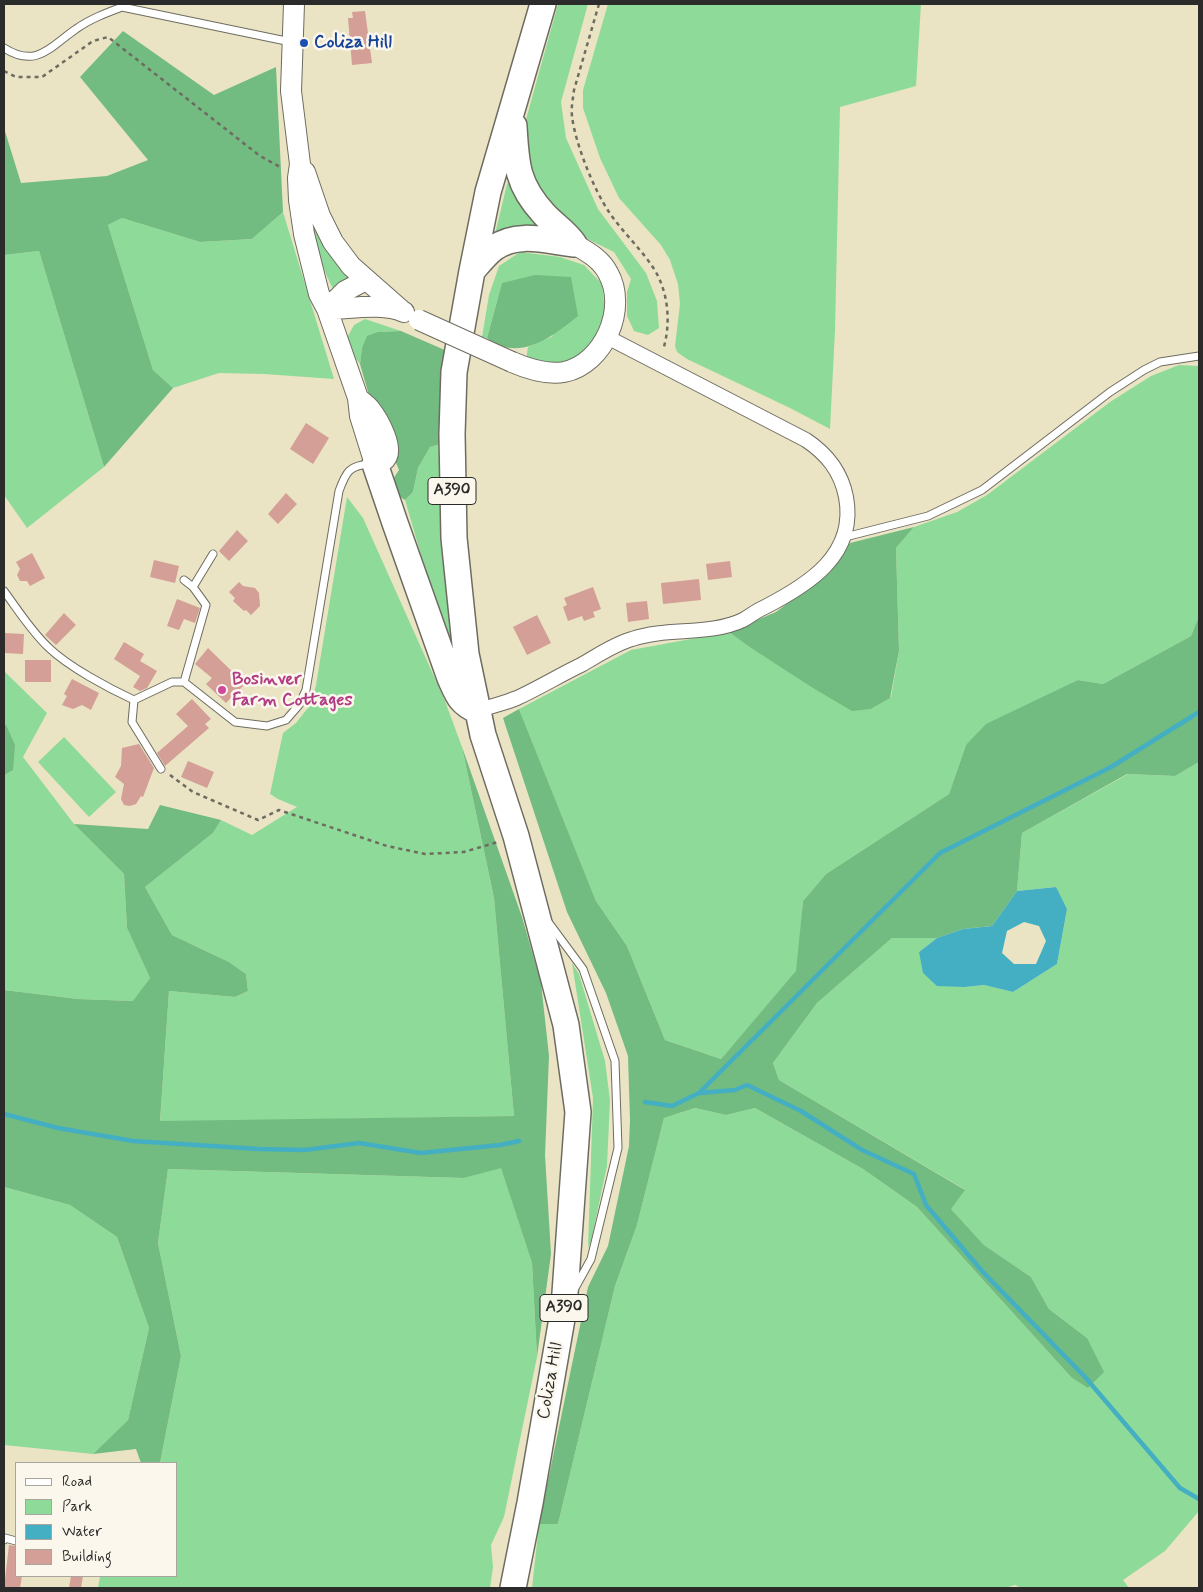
<!DOCTYPE html>
<style>
body{margin:0}
#map{position:relative;width:1203px;height:1592px;overflow:hidden;background:#eae4c4;font-family:Mynerve,sans-serif}
canvas{display:block}
.frame{position:absolute;inset:0;border:5px solid #2b2b2b;pointer-events:none}
.legend{position:absolute;left:15px;top:1462px;width:162px;height:115px;box-sizing:border-box;background:#fbf7ec;border:1px solid #a8a59f;margin:0;padding:6px 9px;list-style:none;font-size:15px;color:#2b2b2b}
.legend li{display:flex;align-items:center;gap:10px;height:25px}
.legend b{width:25px;border:1px solid #a8a59f}
</style>
<div id="map">
<canvas width="1203" height="1592"></canvas>
<div class="frame"></div>
<ul class="legend">
<li><b style="height:6px;background:#fff"></b>Road</li>
<li><b style="height:14px;background:#8edb99"></b>Park</li>
<li><b style="height:14px;background:#44afc2"></b>Water</li>
<li><b style="height:14px;background:#d39f96"></b>Building</li>
</ul>
</div>
<script>
const context = document.querySelector('canvas').getContext('2d');
context.lineJoin = 'round';
function fill(path, color) { context.fillStyle = color; context.fill(path, 'evenodd'); }
function strokePath(path, color, width, dash) { context.strokeStyle = color; context.lineWidth = width; context.lineCap = dash ? 'butt' : 'round'; context.setLineDash(dash || []); context.stroke(path); }
function drawText(font, color, halo, rows, align = 'center') {
  context.font = font + ' Mynerve,sans-serif'; context.lineWidth = 5; context.setLineDash([]); context.textBaseline = 'middle'; context.strokeStyle = halo; context.fillStyle = color; for (const [text, x, y, turn = 0] of rows) {
    context.save(); context.translate(x, y); context.rotate((+turn || 0) * Math.PI / 180); context.textAlign = isNaN(turn) ? turn : align; if (halo) context.strokeText(text, 0, 0); context.fillText(text, 0, 0); context.restore();
  }
}
fill(new Path2D(`
 M558,4H588L561,102L566,138L598,209L646,273L657,301L659,328L648,335L634,331L627,316V292L631,279L614,252L577,234L539,202L520,141Z
 M608,4H921L916,86L840,107L835,330L830,429L790,408L687,359L677,352L675,346L680,304L678,284L670,260L661,245L619,198L600,158L583,108V90Z
 M510,181L549,227L495,234L507,184Z
 M304,195L356,282L336,294C318,263 312,230 304,195Z
 M283,212L334,379L264,374L219,373L173,388L153,370L108,225L122,218L200,242L252,239Z
 M39,251L104,467L27,528L4,495V255Z
 M520,252L560,257L584,265L602,284L605,311L597,338L579,358L550,367L526,360L528,347L553,336L502,283L487,338L482,337L489,295L499,266Z
 M365,319L401,331L378,332L362,348L360,364L353,355L347,338L354,325Z
 M1179,365L1199,366V616L1191,636L1103,684L1078,680L966,745L949,794L826,874L803,901L797,971L721,1059L665,1040L627,946L596,901L519,709L631,650L729,632L748,646L852,710L871,709L891,697L899,651L896,548L914,527L957,512L987,495L1110,402L1151,376Z
 M440,444L457,679L405,500L413,492L418,468L430,447Z
 M347,497L363,518L445,701L462,747L494,898L514,1116L160,1122L169,991L235,997L248,991L246,974L229,962L172,935L145,887L213,833L221,820L252,835L297,807L278,799L270,794L283,733L296,723L311,704L316,685Z
 M4,671L47,713L23,757L74,824L124,874L127,928L150,978L134,1001L78,999L4,990Z
 M64,737L116,792L89,817L38,762Z
 M1199,762V1511L1165,1551L1123,1580L1129,1588H1021L1015,1585L1005,1588H532L539,1524H558L615,1286L637,1225L664,1118L695,1108L726,1115L755,1108L863,1169L917,1207L1071,1377L1087,1338L1049,1309L1031,1277L984,1245L950,1208L964,1189L779,1080L773,1063L817,1003L892,938H937L919,952L965,987L984,985L1013,992L1057,964L1067,909L1055,887L1017,891L1022,833L1128,774L1175,776Z
 M572,963L579,974L605,1061L610,1100L607,1166L591,1241L588,1248L593,1098Z
 M501,1167L532,1263L537,1357L504,1517L491,1545L493,1567L490,1588H98L100,1576H176V1463H160L181,1356L158,1243L168,1169L464,1178Z
 M4,1187L70,1205L117,1237L149,1328L128,1420L93,1454L4,1445Z`), '#8edb99');
fill(new Path2D(`
 M123,31L214,95L276,67L283,212L252,239L200,242L122,218L108,225L153,370L173,388L104,467L39,251L4,255V128L21,183L107,176L148,160L80,77Z
 M535,275L571,277L578,316C552,337 519,363 487,338L502,283Z
 M401,331L447,351L440,444L430,447L418,468L413,492L405,500L394,493L393,479L399,470L370,399L360,364L362,348L367,336L378,332Z
 M914,527L896,548L899,651L890,698L871,709L852,711L813,688L748,646L729,632L776,612L818,580L850,543Z
 M1199,616V762L1175,776L1127,774L1022,833L1017,891L992,926L963,929L937,938H892L817,1003L773,1063L779,1080L965,1190L951,1209L984,1245L1031,1277L1049,1309L1087,1338L1104,1372L1088,1388L1071,1377L917,1207L863,1169L755,1108L726,1115L695,1108L664,1118L637,1225L615,1286L558,1524H539L588,1287L608,1246L629,1146L630,1120L628,1056L606,993L567,912L503,718L519,709L596,901L627,946L665,1040L721,1059L796,971L803,901L826,874L949,794L966,745L986,724L1078,680L1103,684L1191,636Z
 M4,724L6,725L15,745L13,770L4,775Z
 M462,747L522,917L541,983L549,1056L545,1155L551,1254L537,1357L532,1263L501,1168L464,1178L168,1169L158,1243L181,1356L160,1463H141L136,1449L93,1454L128,1420L149,1328L117,1237L70,1205L4,1187V990L78,999L133,1001L150,978L127,928L124,874L74,824L148,829L160,805L221,820L213,833L145,887L172,935L229,962L246,974L248,991L235,997L169,991L160,1121L514,1116L494,898Z`), '#72bb81');
fill(new Path2D(`
 M1056,887L1067,909L1057,964L1013,992L984,985L965,987L937,986L923,973L919,952L937,938L963,929L992,926L1017,891ZM1024,922L1039,926L1046,941L1036,964H1014L1002,953L1007,931Z`), '#44afc2');
strokePath(new Path2D(`
 M699,1093L940,853L1111,767L1199,712
 M645,1102L672,1106L699,1093L735,1090L747,1085L801,1111L862,1150L914,1174L926,1205L982,1271L1085,1377L1180,1488L1199,1499
 M4,1114L58,1128L133,1141L259,1149L305,1150L359,1143L421,1153L500,1145L519,1141`), '#44afc2', 4.5);
fill(new Path2D(`
 M365,11L372,63L352,65L348,18H353L352,12Z
 M306,423L329,438L313,464L290,449Z
 M286,493L297,504L278,524L268,514Z
 M237,530L248,541L229,561L219,551Z
 M32,553L45,578L30,586L27,581H20L17,575L20,569L16,562Z
 M154,560L179,566L175,583L150,577Z
 M730,561L732,577L708,580L706,564Z
 M699,579L701,600L663,604L661,583Z
 M239,582L243,586L255,588L259,593L260,606L251,615L246,610L244,611L233,601L235,598L229,592Z
 M593,587L601,609L593,612L595,617L584,621L582,616L568,621L563,607L567,605L564,598Z
 M177,599L200,608L195,623L184,619L179,630L167,626Z
 M647,601L649,619L628,622L626,603Z
 M64,613L76,625L56,645L45,635Z
 M537,615L551,643L527,655L513,627Z
 M4,633L24,634L23,654L4,653Z
 M124,642L144,654L140,661L157,671L147,688L140,691L133,687L140,676L114,659Z
 M208,648L245,684L226,703L206,684L212,678L195,664Z
 M25,660H51V682H25Z
 M72,679L99,693L91,710L82,705L73,709L62,705L67,696L64,694Z
 M192,699L211,719L205,724L209,728L165,766L157,753L188,726L176,714Z
 M139,744L154,768L143,797L141,796L136,804L130,806L124,805L121,799L124,784L115,777L121,766L122,748Z
 M188,761L214,772L207,788L181,777Z
 M9,1545L16,1546V1576H22L20,1588H4Z
 M71,1576H83L81,1588H69Z`), '#d39f96');
const lane = new Path2D(`
 M4,48C37,69 51,46 76,29C90,19 106,13 122,7L291,42
 M845,537L928,516L982,490L1110,392L1144,370L1160,362L1199,356
 M213,554L193,587L206,605L184,682L235,722L267,726L286,720L299,705L306,690L339,491C346,472 349,465 371,464
 M184,580L193,587
 M4,591C18,610 31,631 49,648C69,667 108,688 134,700L172,682H184
 M134,700L132,722L161,769
 M549,923L583,969L615,1061L618,1148L591,1259L575,1288
 M4,1540L5,1538L16,1541`);
const street = new Path2D(`
 M478,711C491,706 505,703 517,698C539,688 560,675 581,665C597,656 614,644 632,639C668,627 709,636 743,620C750,616 756,611 763,608C808,585 857,555 846,497C841,471 827,454 806,440L607,337`);
const secondary = new Path2D(`
 M294,4L291,91L300,164L298,178L299,200L304,234L319,294L327,309L358,398L360,416L375,464C378,463 381,462 383,461C397,452 378,419 370,409C367,405 362,402 358,398
 M305,172L320,216L333,242L351,266L401,310
 M327,309C349,309 383,302 404,312
 M327,309L345,291L366,280
 M512,362C528,369 546,375 564,372C604,364 628,308 608,273C601,259 588,252 574,244`);
const highway = new Path2D(`
 M514,126C516,164 517,185 544,214C554,225 566,232 574,244
 M472,271C479,263 486,254 494,248C518,231 547,241 574,244
 M375,464L395,523L450,678C458,696 460,703 478,711
 M513,1588L530,1503L564,1307L578,1112L566,1025L516,836L483,735L466,654L454,538L452,434L454,372L472,271L488,192L543,4`);
strokePath(lane, '#6e6c61', 9);
strokePath(street, '#6e6c61', 16);
strokePath(secondary, '#6e6c61', 22);
strokePath(highway, '#6e6c61', 28);
strokePath(new Path2D(`
 M599,4L574,90C573,99 571,107 572,116C575,143 594,190 609,212C621,230 637,245 650,263C668,287 672,321 663,350
 M4,71L16,77H42L93,41L108,37L260,156L282,168
 M170,775L193,792L258,820L279,810L387,846L425,854L464,852L498,842`), '#6e6c61', 2.5, [4, 4]);
strokePath(lane, '#fff', 7);
strokePath(street, '#fff', 14);
strokePath(secondary, '#fff', 20);
strokePath(highway, '#fff', 25);
const secondaryBridge = new Path2D(`
 M419,320L512,362`);
strokePath(secondaryBridge, '#6e6c61', 22, []);
strokePath(secondaryBridge, '#fff', 20);
for (const [x, y, r, color] of [
 [304,43,5,"#1a4fb4"],
 [222,690,5,"#d1479c"]
]) { const dot = new Path2D(); dot.arc(x, y, r, 0, 2 * Math.PI); context.fillStyle = color; context.fill(dot); strokePath(dot, '#fbf7ec', 2); }
for (const [x, y, w] of [
 [452,491,48],
 [564,1308,48]
]) { const box = new Path2D(); box.roundRect(x - w / 2, y - 13.5, w, 27, 4); context.fillStyle = '#fbf7ec'; context.fill(box); strokePath(box, '#2b2b2b', 1); }
drawText('bold 16px', '#2b2b2b', null, [
 ["A390",452,491],
 ["A390",564,1308]
]);
drawText('bold 18px', '#164399', '#fbf7ec', [
 ["Coliza Hill",314,43]
], 'left');
drawText('bold 18px', '#b23c85', '#fbf7ec', [
 ["Bosinver",232,680],
 ["Farm Cottages",232,701]
], 'left');
drawText('18px', '#2b2b2b', '#fbf7ec', [
 ["Coliza Hill",551,1381,-80]
]);
</script>
